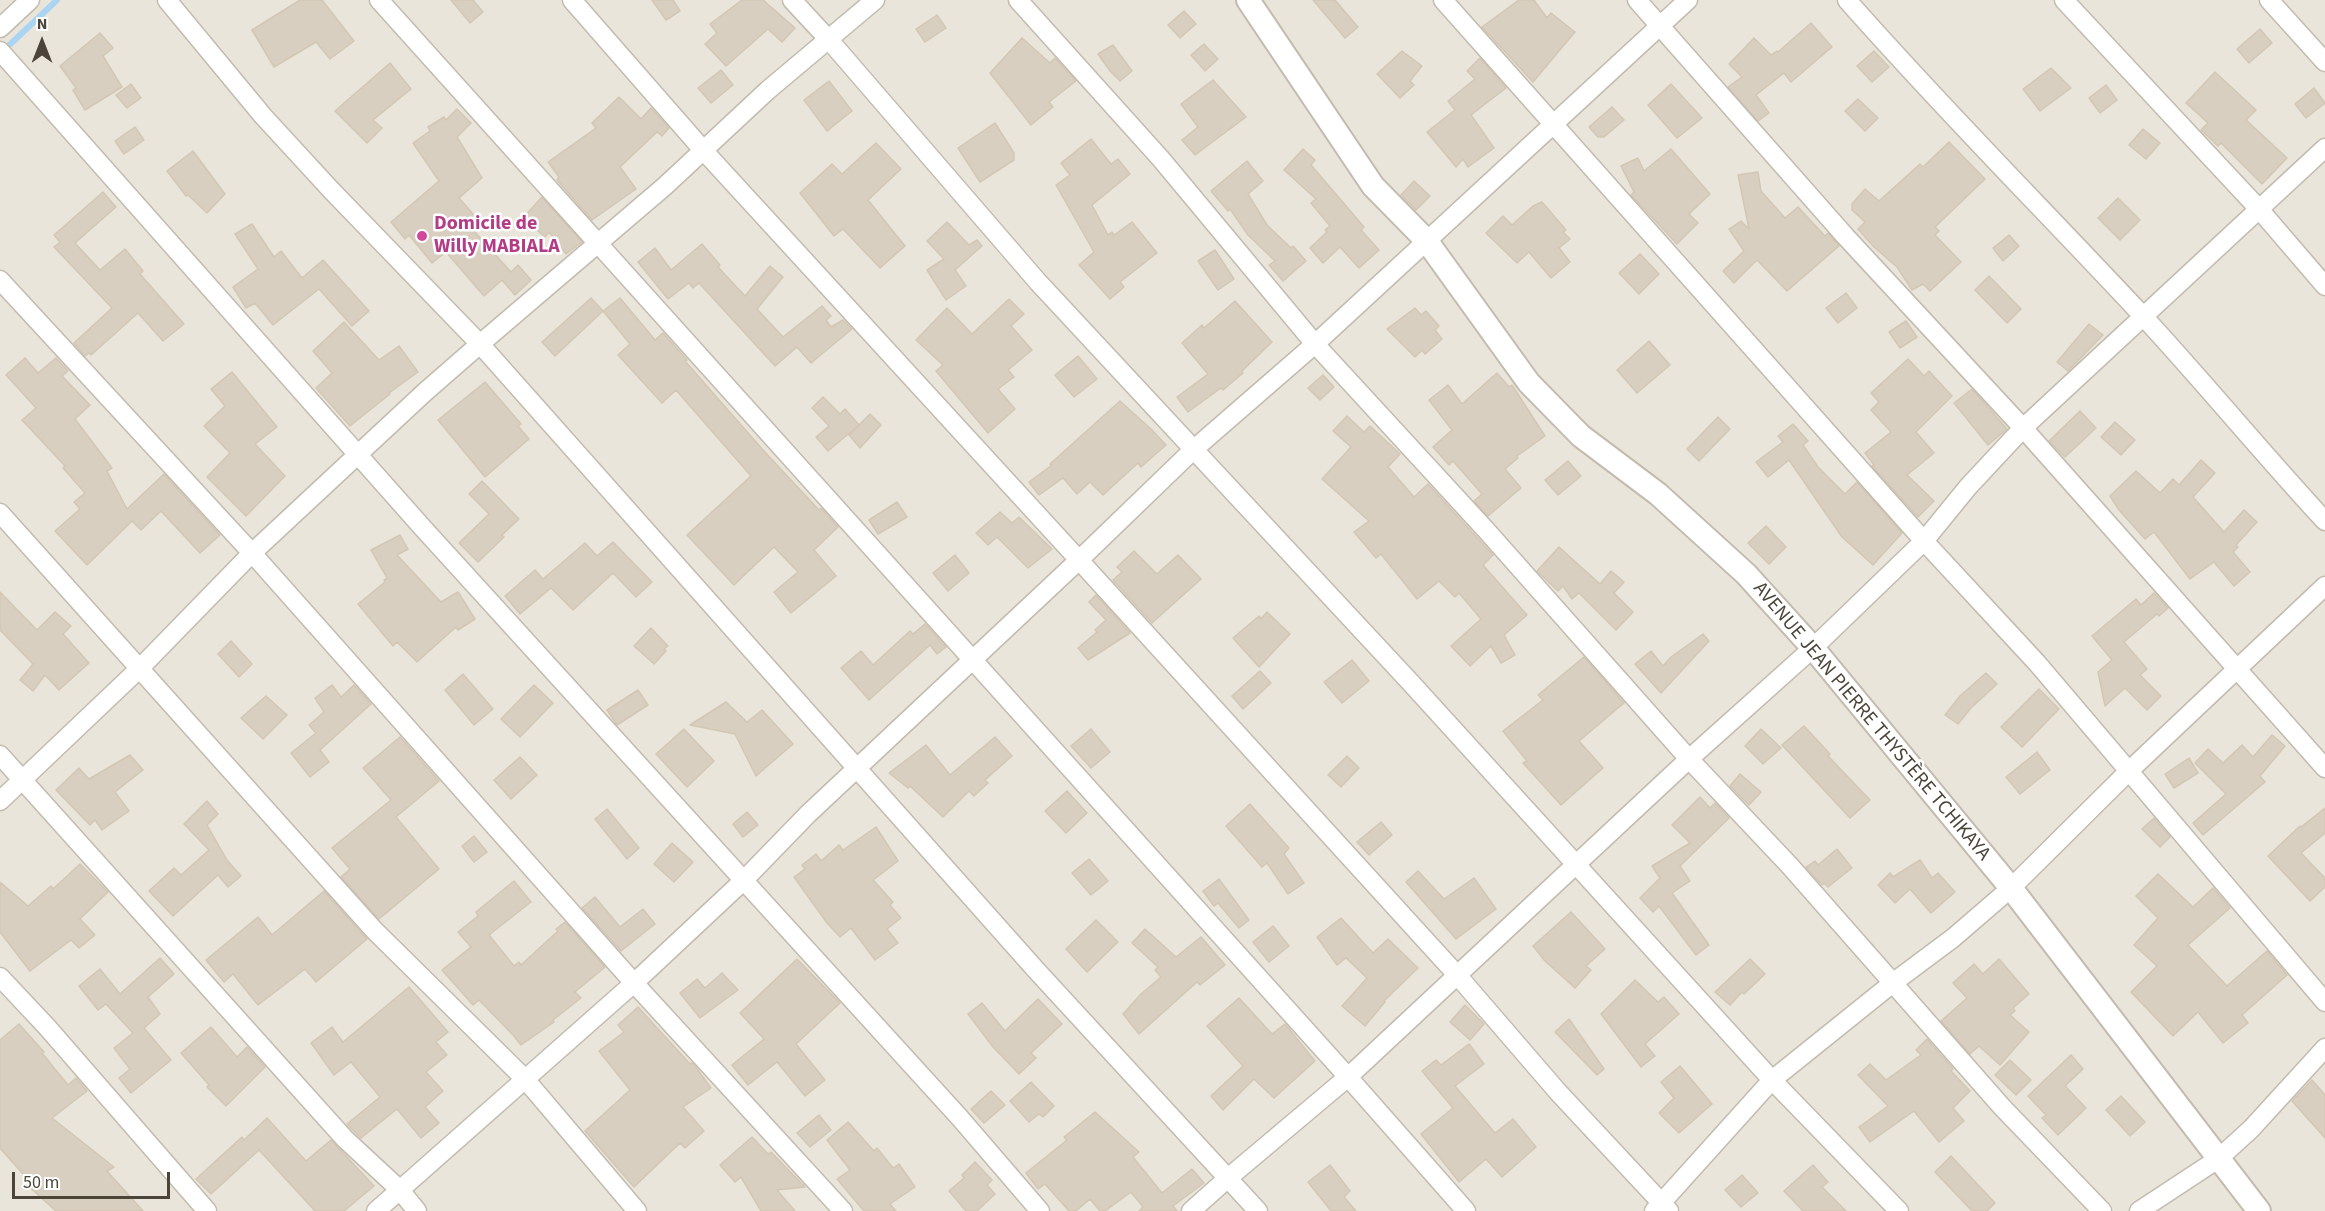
<!DOCTYPE html>
<meta charset="utf-8">
<style>
body{margin:0}
#map{position:relative;width:2325px;height:1211px;overflow:hidden;background:#f6f3ec;font-family:"Source Sans 3",sans-serif}
canvas{display:block}
.north{position:absolute;left:12px;top:12px;width:60px;height:60px;-webkit-text-stroke:4px #fff;paint-order:stroke;rotate:0deg;font-size:16px;font-weight:700;line-height:24px;text-align:center;color:#4b4439}
.north::after{content:'';display:block;margin:auto;width:21px;height:27px;background:#4b4439;clip-path:polygon(50% 0,100% 100%,50% 72%,0 100%)}
.scale{position:absolute;left:12px;top:1172px;width:158px;height:27px;box-sizing:border-box;border:3px solid #4b4439;border-top:0;padding-left:8px;font-size:18px;line-height:21px;white-space:nowrap;color:#4b4439;-webkit-text-stroke:4px #fff;paint-order:stroke}
</style>
<div id="map">
<canvas width="2325" height="1211"></canvas>
<div class="north">N</div>
<div class="scale">50 m</div>
</div>
<script>
const context = document.querySelector('canvas').getContext('2d');
context.lineJoin = 'round';
function fill(path, color) { context.fillStyle = color; context.fill(path, 'evenodd'); }
function strokePath(path, color, width, dash) { context.strokeStyle = color; context.lineWidth = width; context.lineCap = dash ? 'butt' : 'round'; context.setLineDash(dash || []); context.stroke(path); }
function drawText(font, color, halo, rows, align = 'center') {
  context.font = font + ' "Source Sans 3",sans-serif'; context.lineWidth = 5; context.setLineDash([]); context.textBaseline = 'middle'; context.strokeStyle = halo; context.fillStyle = color; for (const [text, x, y, turn = 0] of rows) {
    context.save(); context.translate(x, y); context.rotate((+turn || 0) * Math.PI / 180); context.textAlign = isNaN(turn) ? turn : align; if (halo) context.strokeText(text, 0, 0); context.fillText(text, 0, 0); context.restore();
  }
}
fill(new Path2D(`
 M0,0H2325V1211H0Z`), '#eae5da');
strokePath(new Path2D(`
 M3,51L57,0`), '#a9d4f2', 6);
const building = new Path2D(`
 M300,0H322L354,41L330,59L316,42L274,67L252,30Z
 M451,0H473L483,12L470,23Z
 M652,0H673L680,11L666,20Z
 M742,0H763L795,28L782,42L768,29L726,66L705,44L717,33L710,24Z
 M1313,0H1335L1358,27L1345,38Z
 M1519,0H1534L1547,18L1551,13L1575,32L1533,82L1482,27Z
 M1184,11L1196,24L1180,38L1168,25Z
 M937,15L946,28L925,42L916,29Z
 M1811,23L1832,47L1791,82L1784,73L1756,95L1769,113L1758,121L1728,87L1742,77L1729,64L1754,38L1771,55L1777,51L1778,52Z
 M2260,29L2272,43L2249,63L2237,49Z
 M100,33L113,48L103,56L122,87L85,110L73,90L76,88L60,66Z
 M1022,38L1050,63L1055,58L1076,81L1049,102L1053,107L1031,125L990,73Z
 M1204,44L1218,59L1205,71L1191,55Z
 M1113,45L1132,71L1120,81L1110,71L1098,54Z
 M1402,51L1422,66L1410,81L1414,85L1400,98L1377,74Z
 M1874,51L1889,67L1872,82L1857,66Z
 M1480,58L1506,88L1471,115L1494,148L1468,167L1463,159L1456,167L1427,132L1455,110L1448,101L1475,79L1467,71Z
 M390,63L411,89L373,120L382,128L367,143L335,111Z
 M2051,68L2071,88L2040,111L2023,89Z
 M721,70L733,85L711,103L698,88Z
 M2215,72L2256,110L2246,120L2287,158L2262,184L2221,143L2218,146L2201,130L2208,123L2186,103Z
 M1213,80L1246,117L1195,155L1182,140L1198,127L1181,104Z
 M829,81L852,111L827,131L804,100Z
 M131,84L141,98L127,108L116,95Z
 M1671,84L1702,118L1677,138L1648,105Z
 M2106,85L2117,100L2100,113L2089,98Z
 M2314,88L2325,103L2306,118L2295,104Z
 M619,97L641,119L651,108L669,128L662,136L657,132L620,167L636,189L592,220L557,180L559,177L548,162L596,128L592,123Z
 M1858,99L1878,118L1865,131L1845,111Z
 M1612,107L1624,120L1604,137H1598L1589,127Z
 M457,109L471,123L457,137L482,178L459,198L481,223L473,230L511,272L518,265L531,280L515,295L502,280L484,296L446,252L432,263L409,235L405,239L391,222L439,181L413,143L430,131L428,127L444,117L446,120Z
 M995,123L1014,153V160L980,182L958,148Z
 M135,127L144,140L124,154L115,141Z
 M2143,129L2160,143L2146,159L2129,145Z
 M1091,139L1111,164L1118,159L1130,174L1092,205L1108,235L1112,232L1114,235L1132,222L1157,253L1120,282L1124,287L1110,299L1079,265L1094,252L1056,185L1070,175L1061,163Z
 M1949,142L1985,179L1935,227L1939,231L1935,235L1961,262L1930,291L1923,284L1912,290L1897,267L1874,247L1858,229L1865,222L1852,210V204L1865,189L1879,201L1920,164L1923,167Z
 M876,143L901,169L868,200L905,246L880,268L843,229L834,236L800,193L832,164L842,174Z
 M1303,149L1315,160L1311,165L1364,227L1361,230L1379,250L1359,268L1340,247L1323,263L1310,248L1327,232L1325,230L1330,226L1311,203L1316,199L1284,170Z
 M1671,149L1710,194L1689,214L1698,223L1677,244L1631,195L1634,192L1621,166L1638,158L1644,171Z
 M193,151L225,194L207,213L188,195L186,196L167,171Z
 M1247,161L1263,181L1248,194L1267,225L1291,248L1293,246L1306,261L1283,281L1269,265L1275,261L1248,235L1230,209L1228,211L1211,191Z
 M1758,172L1761,191L1785,218L1798,207L1825,236L1828,233L1839,246L1787,291L1757,260L1734,283L1723,271L1744,251L1729,229L1741,221L1749,229L1738,175Z
 M1414,181L1430,196L1416,210L1401,195Z
 M103,192L116,207L75,243L100,270L125,249L143,271L140,274L184,324L163,341L138,313L91,355L89,353L85,356L74,343L112,308L54,247L60,242L54,235Z
 M542,197L582,242L566,254L549,232L545,237L523,218Z
 M2118,198L2140,220L2120,240L2098,218Z
 M1542,202L1566,230L1563,232L1570,239L1559,248L1570,262L1551,278L1529,252L1517,263L1486,233L1503,216L1512,225L1533,206Z
 M947,222L969,245L977,240L982,246L955,270L966,286L946,300L927,270L944,259L927,241Z
 M252,224L274,257L281,251L302,278L323,260L369,311L352,326L319,289L273,325L255,303L246,308L233,287L258,269L235,234Z
 M2009,235L2019,246L2003,261L1993,248Z
 M702,244L720,265L718,267L745,296L770,266L783,277L757,309L783,337L822,306L831,316L826,320L831,327L843,320L852,329L811,363L797,347L775,366L699,283L693,288L689,283L668,299L638,262L655,248L671,270Z
 M1215,250L1234,279L1218,290L1198,261Z
 M1640,254L1659,274L1639,294L1619,273Z
 M1989,276L2021,309L2007,323L1975,290Z
 M1846,293L1857,308L1838,323L1826,308Z
 M591,298L603,311L555,356L542,342Z
 M620,298L655,340L663,333L687,360L685,361L763,450L819,510L821,508L838,527L814,550L836,576L791,613L774,592L798,572L774,547L734,585L687,535L751,476L676,390L662,403L618,355L630,344L603,311Z
 M1009,299L1024,314L1011,326L1032,350L1008,370L1014,377L998,389L1015,409L988,433L936,371L943,365L916,340L947,308L972,334Z
 M1235,301L1272,342L1242,371L1243,373L1223,390L1221,388L1188,412L1177,397L1208,374L1182,343L1202,325L1204,328Z
 M1415,308L1421,315L1426,311L1439,326L1435,330L1442,339L1425,354L1422,350L1415,357L1387,329Z
 M1906,321L1917,337L1900,348L1889,332Z
 M344,322L379,360L399,346L418,372L389,393L390,394L350,426L316,388L332,373L313,351Z
 M2089,324L2103,335L2068,371L2057,362Z
 M1649,341L1670,365L1637,393L1617,370Z
 M1078,356L1097,379L1074,397L1055,375Z
 M25,358L38,373L56,358L68,371L62,376L90,405L75,419L112,468L107,471L127,509L164,474L220,535L200,553L161,511L141,530L132,521L87,565L55,531L80,509L74,502L85,493L63,468L65,466L22,420L36,408L6,375Z
 M1908,359L1924,376L1929,371L1952,396L1916,432L1934,453L1907,475L1934,501L1918,517L1872,466L1874,465L1865,453L1891,432L1871,410L1879,402L1871,393Z
 M232,372L277,427L255,444L285,476L246,516L207,477L230,453L204,426L225,406L211,389Z
 M1497,373L1509,387L1512,385L1545,436L1517,456L1518,458L1505,469L1521,488L1488,516L1474,501L1482,494L1453,461L1449,465L1433,447L1452,430L1429,400L1448,385L1462,404Z
 M1323,375L1334,387L1320,400L1308,388Z
 M485,382L521,424L518,426L529,439L485,477L438,420Z
 M1972,389L2007,429L1988,445L1954,403Z
 M823,397L840,414L845,409L859,425L828,451L816,437L829,426L812,408Z
 M1120,401L1152,430L1166,445L1141,467L1138,463L1103,495L1090,482L1077,494L1063,478L1039,495L1029,482L1052,465L1050,464Z
 M2080,411L2096,428L2065,457L2049,441Z
 M870,414L881,425L860,448L849,435Z
 M1347,416L1364,432L1370,426L1400,454L1388,467L1414,497L1428,484L1493,555L1483,565L1527,615L1504,635L1515,655L1501,663L1491,646L1470,666L1451,646L1481,619L1459,593L1455,597L1439,581L1417,599L1381,554L1376,558L1354,532L1369,521L1322,479L1351,447L1333,431Z
 M1718,417L1730,429L1699,461L1687,449Z
 M2115,422L2135,440L2121,455L2101,437Z
 M1793,424L1808,441L1803,445L1818,467L1845,494L1857,482L1902,533L1873,565L1842,537L1789,460L1768,477L1756,462L1783,442L1778,436Z
 M2201,460L2215,473L2193,497L2224,532L2244,510L2257,522L2236,545L2238,547L2233,552L2250,572L2234,586L2214,562L2190,579L2154,532L2145,539L2119,510L2110,496L2136,471L2160,493L2173,479L2179,485Z
 M1568,461L1581,476L1558,495L1545,480Z
 M482,481L519,519L502,535L504,537L478,562L459,543L489,514L469,494Z
 M897,502L907,517L878,534L869,520Z
 M1000,512L1012,523L1019,517L1052,549L1028,568L997,537L988,545L976,533Z
 M1766,526L1786,547L1769,564L1748,543Z
 M400,535L408,549L397,555L441,602L458,592L475,619L458,630L456,627L417,662L397,642L393,646L358,604L385,582L384,580L387,578L371,550Z
 M613,542L652,582L636,597L613,573L573,610L551,588L520,614L505,596L535,570L543,579L585,543L597,556Z
 M1559,547L1600,584L1611,571L1624,582L1614,593L1633,612L1616,630L1579,593L1572,599L1563,586L1558,591L1537,571Z
 M1134,551L1157,574L1178,555L1201,579L1152,623L1113,580L1122,572L1117,567Z
 M955,555L969,573L948,591L933,573Z
 M0,592L37,630L55,612L71,626L63,634L89,663L59,690L45,675L33,691L20,680L33,664L0,630Z
 M2154,593L2168,608L2159,616L2157,614L2124,642L2147,669L2140,675L2161,696L2147,710L2125,688L2105,706L2098,672L2112,660L2092,636L2136,599L2141,605Z
 M1096,595L1130,633L1088,660L1078,648L1097,632L1095,630L1106,620L1089,602Z
 M1267,612L1290,634L1259,667L1233,638L1259,616L1261,619Z
 M925,624L946,647L937,654L930,645L869,700L841,668L861,651L873,665L910,631L913,634Z
 M651,628L668,646L664,649L666,651L654,664L634,646Z
 M1703,634L1709,641L1661,693L1635,664L1651,651L1663,666L1671,657Z
 M231,641L252,664L239,677L218,654Z
 M1584,657L1624,703L1579,741L1603,768L1561,805L1523,763L1527,761L1503,731L1543,700L1538,695Z
 M1352,660L1369,681L1342,703L1324,682Z
 M1260,671L1271,683L1243,709L1232,696Z
 M1986,673L1997,684L1971,708L1958,724L1945,715L1960,696Z
 M463,674L493,709L474,725L445,690Z
 M332,685L341,697L354,685L371,704L320,750L329,762L310,777L291,753L316,733L309,725L324,712L315,698Z
 M534,685L553,703L520,737L501,719Z
 M2039,689L2059,709L2022,747L2001,727Z
 M638,690L648,705L617,725L607,710Z
 M266,696L287,715L263,739L241,718Z
 M726,702L747,722L762,710L793,744L756,776L735,734L690,725Z
 M1804,726L1830,754L1828,756L1870,800L1850,818L1782,745Z
 M684,729L714,761L687,787L656,754Z
 M1091,729L1110,752L1091,768L1071,746Z
 M1761,729L1781,748L1763,764L1745,746Z
 M2272,735L2285,746L2260,776L2265,782L2203,835L2193,823L2226,794L2195,763L2208,749L2223,763L2242,745L2253,757Z
 M400,737L439,781L396,817L439,869L379,919L341,877L350,869L332,848L391,800L363,768Z
 M995,737L1012,756L985,780L988,783L974,796L969,791L943,817L910,786L908,788L889,773L926,745L950,775Z
 M2037,752L2050,770L2020,794L2006,777Z
 M130,755L143,770L115,792L129,811L102,830L95,820L90,825L56,790L79,768L89,779Z
 M1347,756L1359,768L1341,787L1328,775Z
 M520,757L537,775L511,799L494,780Z
 M2189,758L2198,773L2174,788L2165,774Z
 M1740,774L1761,792L1749,805L1730,786Z
 M1067,791L1087,813L1066,833L1045,811Z
 M1700,797L1710,808L1715,803L1729,818L1680,866L1690,881L1672,893L1709,945L1696,955L1659,906L1653,912L1640,898L1660,878L1652,866L1690,843L1672,825Z
 M207,801L218,814L207,825L227,860L241,876L228,887L218,875L173,916L149,891L174,868L181,875L209,850L184,824Z
 M1250,804L1289,848L1284,854L1304,883L1288,894L1267,863L1262,867L1226,826Z
 M2325,808V833L2301,853L2325,878V887L2310,901L2268,856L2300,826L2301,827Z
 M607,809L639,848L627,859L595,819Z
 M747,812L758,825L743,837L733,824Z
 M2154,818L2170,837L2160,847L2142,829Z
 M1381,822L1392,835L1369,855L1357,842Z
 M876,827L898,861L873,880L893,902L890,905L901,918L887,929L898,943L875,960L851,928L840,937L827,923L794,877L805,869L802,865L816,854L821,861L839,845L843,850Z
 M474,836L487,852L474,862L462,846Z
 M672,843L693,862L674,882L654,864Z
 M1837,849L1852,868L1828,887L1824,883L1822,885L1806,867L1815,861L1818,865Z
 M1089,859L1108,881L1091,895L1072,873Z
 M1920,860L1932,878L1938,873L1955,892L1931,913L1910,889L1895,903L1878,885L1890,873L1893,877Z
 M80,864L108,892L80,919L95,935L79,948L71,940L30,971L0,932V882L28,906L51,886L53,889Z
 M1418,871L1444,899L1474,878L1496,909L1456,939L1406,882Z
 M2158,874L2193,907L2213,888L2230,908L2188,945L2227,986L2267,951L2287,975L2242,1015L2248,1023L2223,1043L2198,1012L2173,1036L2131,992L2157,966L2134,945L2158,918L2136,896Z
 M1219,879L1249,920L1239,928L1218,903L1214,906L1203,891Z
 M514,881L531,902L489,935L514,966L519,962L521,965L558,931L556,929L565,922L605,967L575,992L581,998L553,1020L554,1022L521,1045L513,1035L479,1000L473,1005L442,970L471,947L458,932L478,916L476,912Z
 M324,891L367,939L316,982L305,969L258,1005L233,974L224,982L206,960L258,917L272,935Z
 M595,897L620,927L643,909L655,924L621,951L582,908Z
 M1571,912L1605,949L1586,966L1591,970L1575,988L1545,961L1533,946Z
 M1341,918L1373,953L1388,939L1418,968L1384,1001L1385,1002L1365,1026L1342,1006L1367,978L1346,958L1337,965L1317,937Z
 M1096,920L1118,942L1087,972L1066,949Z
 M1273,926L1289,946L1269,962L1253,942Z
 M1145,929L1176,957L1201,937L1225,965L1200,985L1197,982L1139,1034L1123,1014L1141,994L1161,977L1155,970L1158,967L1132,943Z
 M160,958L174,974L148,997L160,1014L144,1028L171,1060L131,1093L119,1078L130,1069L114,1048L133,1033L106,1004L98,1010L79,986L100,969L120,994Z
 M797,959L840,1003L796,1044L825,1080L805,1096L777,1062L748,1085L732,1065L764,1039L740,1013Z
 M1750,959L1765,974L1744,994L1742,992L1730,1005L1715,992Z
 M1999,959L2029,994L2013,1008L2015,1011L2010,1015L2029,1032L2000,1065L1979,1046L1970,1054L1941,1021L1967,998L1953,983L1974,964L1983,974Z
 M722,973L738,990L700,1018L680,993L697,979L705,988Z
 M1635,980L1658,1002L1664,997L1679,1014L1645,1044L1655,1056L1641,1067L1601,1014Z
 M409,987L448,1032L436,1042L447,1055L426,1072L443,1091L425,1107L439,1123L421,1138L397,1109L361,1138L347,1124L380,1097L351,1062L334,1075L311,1043L332,1027L343,1042Z
 M1239,998L1272,1034L1285,1024L1315,1061L1274,1098L1254,1079L1223,1110L1211,1096L1243,1066L1207,1026Z
 M1038,999L1062,1024L1031,1053L1036,1058L1019,1074L993,1047L968,1014L982,1003L1005,1031Z
 M1465,1005L1484,1024L1470,1040L1450,1022Z
 M638,1007L690,1064L692,1063L697,1069L711,1088L683,1107L704,1131L685,1148L680,1143L634,1187L585,1131L630,1090L599,1051L624,1032L618,1025Z
 M1569,1019L1604,1069L1597,1075L1555,1032Z
 M19,1024L44,1052L42,1053L68,1085L76,1078L87,1091L52,1118L114,1167L107,1171L143,1211H56L27,1185L30,1182L0,1148V1040Z
 M211,1027L237,1057L247,1047L265,1067L226,1106L207,1087L209,1085L181,1053Z
 M1927,1039L1953,1069L1951,1071L1970,1091L1953,1108L1964,1121L1939,1142L1914,1111L1870,1142L1859,1127L1888,1106L1858,1075L1870,1064L1886,1080L1921,1055L1916,1050Z
 M1469,1044L1484,1064L1455,1086L1495,1133L1513,1119L1536,1147L1502,1177L1486,1159L1459,1182L1421,1134L1453,1108L1422,1071L1436,1060L1441,1065Z
 M2071,1055L2083,1069L2065,1086L2086,1108L2058,1135L2042,1118L2046,1115L2028,1096Z
 M2010,1060L2031,1080L2016,1095L1995,1075Z
 M1680,1066L1712,1104L1679,1133L1659,1113L1674,1098L1661,1082Z
 M2312,1080L2325,1095V1138L2292,1101Z
 M1031,1082L1054,1106L1043,1117L1039,1114L1029,1122L1010,1101Z
 M991,1091L1005,1105L984,1123L971,1109Z
 M2121,1096L2145,1122L2130,1136L2106,1110Z
 M1095,1112L1139,1152L1133,1157L1162,1193L1192,1169L1204,1183L1173,1206L1177,1211H1139L1143,1207L1131,1192L1105,1211H1100L1090,1199L1076,1211H1069L1045,1184L1038,1189L1026,1173L1067,1140L1064,1137Z
 M819,1115L831,1130L810,1147L797,1133Z
 M267,1118L306,1161L331,1140L374,1186L344,1211H315L259,1150L211,1194L196,1179L242,1137L244,1140Z
 M848,1122L874,1151L877,1148L893,1168L899,1164L915,1187L890,1204L896,1211H864L837,1179L850,1170L827,1140Z
 M752,1137L768,1154L771,1152L805,1187L777,1190L795,1211H761L741,1177L735,1182L720,1165Z
 M1951,1156L1995,1203L1987,1211H1972L1935,1172Z
 M975,1162L992,1180L987,1185L995,1194L977,1211H966L949,1191L964,1178L962,1175Z
 M1330,1165L1350,1191L1344,1197L1356,1211H1331L1308,1182Z
 M1813,1165L1828,1182L1822,1187L1846,1211H1803L1784,1191Z
 M1742,1175L1758,1193L1741,1207L1725,1190Z`);
fill(building, '#d8cfc1');
strokePath(building, '#d3c7b4', 1.5);
const minor = new Path2D(`
 M167,0L263,116L332,191L480,344L1036,970L1258,1211
 M379,0L1348,1077L1466,1211
 M572,0L703,150L1079,560L1458,976L1558,1092L1669,1211
 M792,0L830,41L1038,282L1411,683L1772,1080L1899,1211
 M1018,0L1161,159L1315,344L1486,530L1689,759L1790,866L2002,1107L2102,1211
 M1443,0L1924,541L2037,663L2325,1002
 M1637,0L1846,237L2023,428L2325,768
 M1847,0C1942,108 2043,209 2141,314C2204,382 2262,453 2325,521
 M2064,0L2259,209L2325,286
 M2269,0L2325,62
 M0,28L30,0
 M0,51L422,527L960,1118L1040,1211
 M0,280L252,553L634,983L843,1211
 M0,513L374,930L525,1079L637,1211
 M0,755L345,1139L399,1189L417,1211
 M0,801L140,668L252,553L425,392L480,344L665,186L768,90L875,0
 M0,977L47,1027L207,1211
 M376,1211L634,983L743,881L808,814L1079,560L1193,450L1315,344L1688,0
 M1191,1211L1228,1178L1348,1077L1689,759L1813,648L1924,541L1968,487L2023,428L2325,148
 M1654,1211L1772,1080L1894,982L1953,938L2011,888L2130,770L2325,586
 M2139,1211L2218,1159L2251,1129L2325,1048`);
const tertiary = new Path2D(`
 M1248,0L1373,186L1426,240L1529,383L1581,436L1658,494L1746,574L1813,648L2011,888L2259,1211`);
strokePath(minor, '#c2bbae', 21);
strokePath(tertiary, '#c2bbae', 26);
strokePath(minor, '#fff', 18);
strokePath(tertiary, '#fff', 22);
for (const [x, y, r, color] of [
 [422,236,6,"#d1479c"]
]) { const dot = new Path2D(); dot.arc(x, y, r, 0, 2 * Math.PI); context.fillStyle = color; context.fill(dot); strokePath(dot, '#fff', 2); }
drawText('bold 20px', '#b23c85', '#fff', [
 ["Domicile de",434,225],
 ["Willy MABIALA",434,248]
], 'left');
drawText('20px', '#4b4439', '#fff', [
 ["AVENUE JEAN PIERRE THYSTÈRE TCHIKAYA",1871,722,50]
]);
</script>
